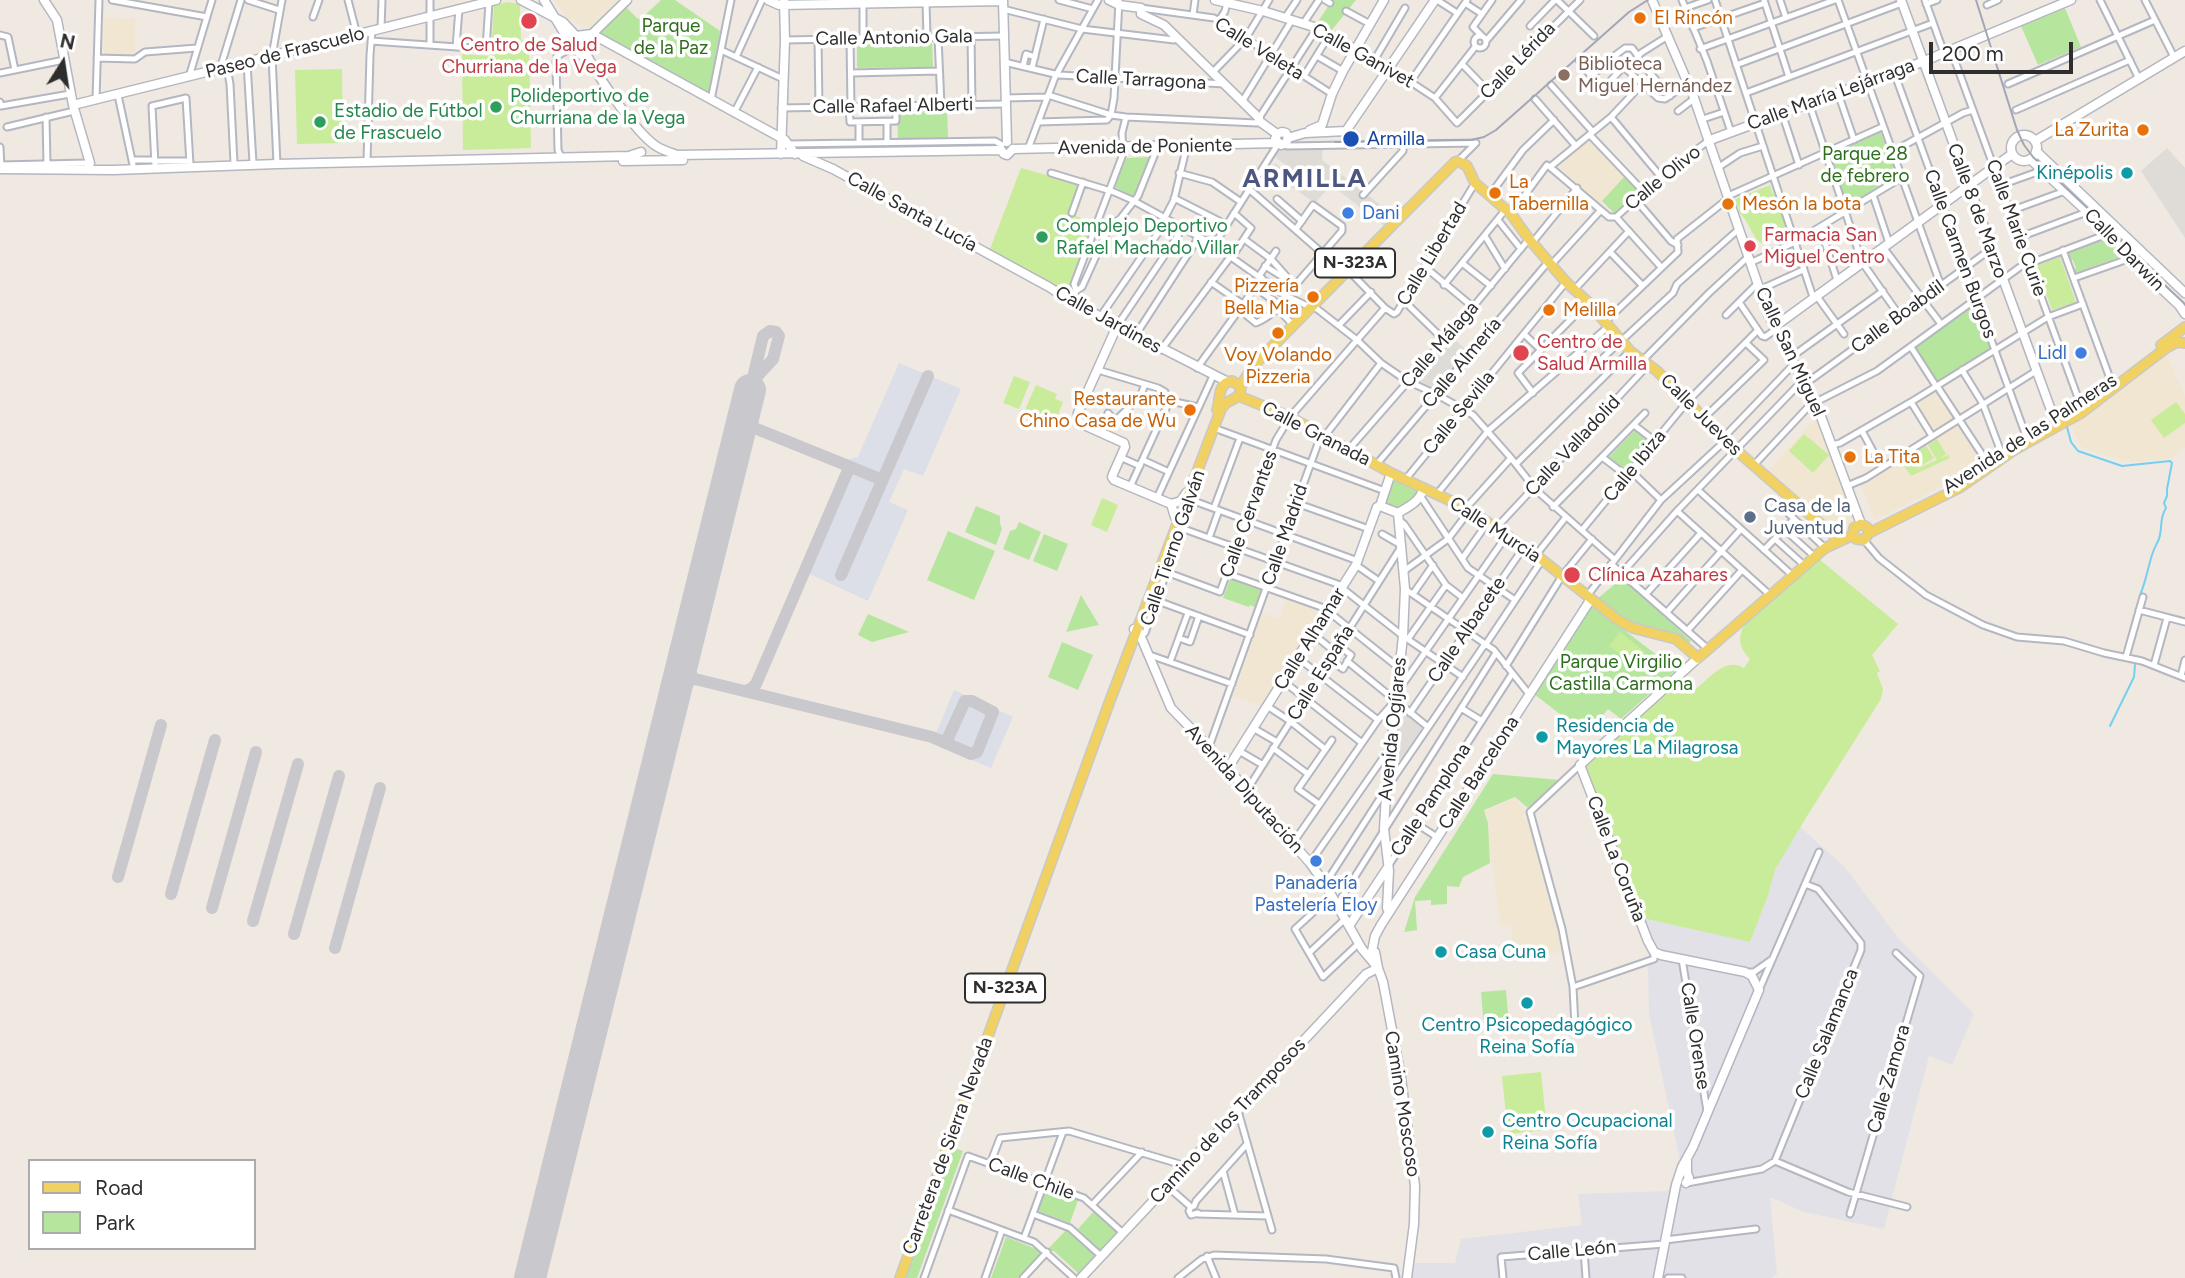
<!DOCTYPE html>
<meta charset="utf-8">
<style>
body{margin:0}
#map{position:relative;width:2185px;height:1278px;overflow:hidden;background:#efe9e1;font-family:Figtree,sans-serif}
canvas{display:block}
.legend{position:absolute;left:28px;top:1159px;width:228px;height:91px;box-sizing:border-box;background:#fff;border:2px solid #ababab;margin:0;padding:9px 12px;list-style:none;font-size:21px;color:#2e2e2e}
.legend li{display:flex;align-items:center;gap:14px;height:35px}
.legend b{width:35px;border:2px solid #ababab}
.north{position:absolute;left:28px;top:28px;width:70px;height:70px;-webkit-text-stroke:5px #fff;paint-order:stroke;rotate:12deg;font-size:19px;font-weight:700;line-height:28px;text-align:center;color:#2e2e2e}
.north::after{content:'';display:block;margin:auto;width:24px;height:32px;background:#2e2e2e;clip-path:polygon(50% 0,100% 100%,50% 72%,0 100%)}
.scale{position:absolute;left:1929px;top:42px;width:144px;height:32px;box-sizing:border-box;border:4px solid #2e2e2e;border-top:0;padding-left:9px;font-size:21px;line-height:24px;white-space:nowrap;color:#2e2e2e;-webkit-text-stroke:5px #fff;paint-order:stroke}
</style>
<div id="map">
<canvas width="2185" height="1278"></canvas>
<ul class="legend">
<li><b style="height:9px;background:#f2d163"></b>Road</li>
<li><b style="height:19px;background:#b6e59e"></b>Park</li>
</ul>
<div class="north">N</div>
<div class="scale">200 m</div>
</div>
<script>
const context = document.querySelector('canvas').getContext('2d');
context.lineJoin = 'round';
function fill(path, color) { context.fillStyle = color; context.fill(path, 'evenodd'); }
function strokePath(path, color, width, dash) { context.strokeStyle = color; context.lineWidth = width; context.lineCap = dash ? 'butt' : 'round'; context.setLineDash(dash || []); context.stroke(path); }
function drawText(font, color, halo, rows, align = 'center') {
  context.font = font + ' Figtree,sans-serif'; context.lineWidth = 7; context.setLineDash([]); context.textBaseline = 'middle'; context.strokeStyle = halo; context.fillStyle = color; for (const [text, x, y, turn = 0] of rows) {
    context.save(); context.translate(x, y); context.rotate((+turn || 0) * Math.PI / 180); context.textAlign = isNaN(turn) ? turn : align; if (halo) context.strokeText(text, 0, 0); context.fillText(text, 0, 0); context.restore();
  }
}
fill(new Path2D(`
 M1800,827L1844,866L1899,939L1974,1014L1952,1065L1929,1056L1884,1229L1804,1212L1770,1197L1777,1274L1771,1278H1409L1412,1263H1455L1461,1239L1582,1225L1578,1194L1668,1191L1680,1161L1649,1014L1648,963L1655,949L1641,916L1646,915L1750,942L1768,896L1775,870Z`), '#e3e1e8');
fill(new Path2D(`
 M554,0H621L590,29L566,17Z
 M104,18L135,19V54L132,56L104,55Z
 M1587,140L1625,176L1599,204L1559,166Z
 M2166,354L2185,397V447L2171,458L2131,462L2100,454L2082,447L2069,424L2104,403Z
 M1937,389L1955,418L1934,432L1915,403Z
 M1816,418L1849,506L1855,518L1848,530L1839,534L1768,471Z
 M1956,425L1959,430L1962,428L1983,460L1948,483L1875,520L1861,485Z
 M1286,600L1321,612L1265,704L1262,703L1261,706L1233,696L1262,613L1279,619Z
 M1515,798L1526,812L1522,816L1525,820L1528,818L1559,928L1562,952L1514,957L1511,924L1501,927L1490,849L1489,820L1485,811Z`), '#f0e6d1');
fill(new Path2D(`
 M899,363L961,389L923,476L904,469L889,502L908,510L868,601L799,569L846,460L858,457Z
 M954,690L1013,717L991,768L932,743Z`), '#dcdee8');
fill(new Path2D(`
 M661,0H675L720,31L708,95L597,33L626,7L638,19L645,15Z
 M1332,0H1356L1331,31L1316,25Z
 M2065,8L2081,47L2038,65L2021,26Z
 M932,42L933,67L857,68V43Z
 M947,109L948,138L898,139L897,110Z
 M1880,131L1898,176L1847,207L1830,153Z
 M1149,157L1133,197L1115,187L1126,158Z
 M1625,176L1639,192L1615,214L1602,201Z
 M2107,239L2114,242L2125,255L2075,273L2074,269L2076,268L2073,260H2070L2068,253Z
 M1972,306L1974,311L1977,310L1992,349L1938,383L1915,348Z
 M1635,430L1649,441L1626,470L1609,457Z
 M1393,477L1420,489L1416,498L1398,510L1383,504Z
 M976,506L1000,516V523L1002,529L996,545L965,532Z
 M1019,522L1041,532L1029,560L1003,549L1010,531L1016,529Z
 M948,531L995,551L974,600L927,580Z
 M1044,534L1068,544L1057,571L1033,561Z
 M1230,579L1261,590L1255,607L1250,605L1249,607L1223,598Z
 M1621,579L1626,581L1691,641L1689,643C1672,631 1654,632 1635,625C1621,619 1610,609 1597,599Z
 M1081,595L1099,625L1066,632Z
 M1592,605L1676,670L1621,719L1608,709L1595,725L1578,728L1534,694Z
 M868,614L909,632L872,642L858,635Z
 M1062,642L1093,655L1078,690L1048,677Z
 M1493,774L1560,780L1528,808L1515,797L1484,810L1488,823L1490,863L1463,877L1459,887L1447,886V904L1431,905V900L1415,901L1417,930L1404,932L1415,897Z
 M1506,990L1509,1025L1484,1027L1481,992Z
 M952,1147L963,1151L917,1278H904Z
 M1046,1188L1078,1200L1070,1223L1038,1211Z
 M1094,1211L1118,1234L1101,1251L1078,1229Z
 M1067,1229L1097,1256L1078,1277L1077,1272L1054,1251L1050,1252L1048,1249Z
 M1006,1237L1039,1250L1042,1253L1018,1278H991Z`), '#b6e59e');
fill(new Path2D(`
 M507,2L520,4L521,40H529L531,148L463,150L462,54L491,56L494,5Z
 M342,69L343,143L297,144L295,70Z
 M1021,168L1078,184L1079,187L1070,213L1093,224L1067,293L990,249Z
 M1770,185L1773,194H1776L1791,241L1780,246L1773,240L1761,243C1750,235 1749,219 1737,211L1739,209L1735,200L1738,198Z
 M2060,257L2076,302L2052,310L2036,266Z
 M1014,376L1030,382L1019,409L1003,403Z
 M1036,385L1057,394L1055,399L1063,402L1057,417L1049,414L1046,421L1024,412Z
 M2176,402L2185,414V423L2164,438L2151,420Z
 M1804,434L1829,455L1813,473L1789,451Z
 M1937,439L1946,454L1939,459L1948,455L1950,458L1911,476L1901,461L1926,446L1934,458L1913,471L1937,460L1928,445Z
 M1102,498L1118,505L1107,532L1091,525Z
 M1819,559L1898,624L1872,655L1880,671L1877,673L1883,689L1881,699L1807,816L1775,870L1768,896L1750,942L1647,919L1645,915L1641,916L1584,770L1586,764L1650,703L1653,705L1656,703L1655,699L1673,686L1690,690L1696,689C1711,677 1725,657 1744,668L1750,659C1739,647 1737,638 1745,624Z
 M1620,632L1645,652L1634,665L1609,646Z
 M1541,1072L1547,1130L1508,1134L1502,1076Z`), '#c9ec9a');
fill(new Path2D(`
 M1281,148H1323L1322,160L1394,215L1391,219L1374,206L1371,211L1387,222L1384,226L1331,185L1315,203L1286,183L1288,179L1286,177L1287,175L1273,166L1275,163L1287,172L1290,168L1276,158L1274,154L1277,149Z
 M2167,148L2185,168V238L2141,171Z
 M1470,315L1473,319L1456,341L1469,352L1437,390L1412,380Z
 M1399,708L1422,728L1392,772Z`), '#dfdcd8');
strokePath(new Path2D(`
 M2067,427L2071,442L2078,451L2122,466L2170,461L2172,463L2167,489V496L2164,503L2166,508C2160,517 2162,525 2160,535C2159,541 2155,546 2153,552C2148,566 2146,582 2140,595
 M2110,726L2134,677L2135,665`), '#75cff0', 2);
strokePath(new Path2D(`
 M770,331L776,332L779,336L773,359L752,382L763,336Z
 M742,423L846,465L849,468L756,684L751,689L745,691
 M846,465L880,479L884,476
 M841,575L928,376
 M684,657L686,671L695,679L932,737L971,754L977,752L993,712L972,701H965L947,740L943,742
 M675,691L682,683L695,679
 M118,877L161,725
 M171,894L215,740
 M212,908L256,752
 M253,921L298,764
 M294,934L339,776
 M335,948L380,788`), '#c9c8cc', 12);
strokePath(new Path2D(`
 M530,1278L750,390`), '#c9c8cc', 32);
const street = new Path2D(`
 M112,0L207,17
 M248,0L279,10
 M348,0L357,35
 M430,0V45
 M1059,0L1093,9
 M1325,0L1330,3
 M1437,0L1457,13
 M1557,0L1594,36
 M1682,0L1707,61L1731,132
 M1715,0L1813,297
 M1764,0L1789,77
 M1780,0L1786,18
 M1838,0L1941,286
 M1925,0L1944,53
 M2100,0L2139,79
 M2145,0L2174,57
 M926,2L927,37
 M863,3V38
 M1465,3L1482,14
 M1926,4L1937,0
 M1987,5L1998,0
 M1141,8L1214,18L1332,94
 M1685,8L1708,0
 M1003,9L1082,29L1174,40L1177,37
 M1346,11L1370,24
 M1193,15L1195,0
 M313,17L319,0
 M1285,18L1297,0
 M1220,19L1225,11L1227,2
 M1303,24L1319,0
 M1530,26L1555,0
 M381,28L382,0
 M1693,28L1765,3
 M0,35L8,37L15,70
 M1481,35L1473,27L1492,0
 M971,36L972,105
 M1474 42a6 6 0 1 1 12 0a6 6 0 1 1-12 0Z
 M938,37L941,105
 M818,39L819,108
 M850,39L851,107
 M785,40L1004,36
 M371,41L486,49L489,2
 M1486,41L1521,0
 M456,47L459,9
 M1700,49L1835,0
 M721,50L783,79
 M1951,50L2081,406
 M557,56L573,47
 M1317,56L1343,71
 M1638,56L1632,48H1625L1613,57L1658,98L1665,99L1689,82
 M736,57L762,0
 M97,58L135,59L145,52L197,48
 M1375,59L1405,8
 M1579,60L1591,76L1613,57
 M1004,62L1059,75L1225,84
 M247,63L253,163
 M1462,64L1489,92
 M1736,65L1902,3
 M1023,66L1026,54L1035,57
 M1388,67L1435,98L1457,123L1580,0
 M227,68L230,84L234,163
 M1032,68L1044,19
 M220,69L241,0
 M1627,70L1641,53L1668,36
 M1213,72L1246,38L1269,0
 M1649,72L1670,96
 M1894,72L2026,436
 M0,73L64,60
 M851,73L939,71
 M1304,76L1330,34
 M189,77L212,0
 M1411,81L1467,0
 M2008,84L2155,20
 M1551,85L1593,132
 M1605,87L1623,67
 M1746,93L1933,23
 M1838,93L1854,140
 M118,95L133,165
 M1048,95L1111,115L1126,117L1257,123L1259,121
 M1005,98L1047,97
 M1435,98L1475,47
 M1535,99L1576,146
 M96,100L99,0
 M711,100L731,0
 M0,102L1,106L70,94
 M1242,102L1292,20
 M1809,103L1862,262L1899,315
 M849,107L850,122L896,121V106
 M781,108L1005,104
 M2016,110L2130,60
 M1678,111L1695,98
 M734,113L758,67
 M1782,113L1799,165
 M1111,115L1114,98L1119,0
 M46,117L47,164
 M1611,117L1661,177
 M1259,118L1317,28
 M1703,119L1724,112
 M859,122V143
 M887,122V143
 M1038,122L1107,120L1111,115
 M7,127L74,111
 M1590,135L1644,192
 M789,144L995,141L1002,145
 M1284,145L1287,146L1476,143
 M0,147L1,168
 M1028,149L1055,77L1098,0
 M1892,152L1963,113L1973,110
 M561,157L558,150L556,62C557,54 561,44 569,42
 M132,160H155
 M155,161H189
 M1458,161L1476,143
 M367,162L370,55L372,31
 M277,164L272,56L282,0
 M0,165L87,163
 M155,165L152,106L186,98L190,164
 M1550,167L1609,217H1616
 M1719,167L1740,153L1763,146
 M1051,173L1114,192L1132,200L1214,245L1286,296L1310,307
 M1179,173L1212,182L1241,202
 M2001,185L2043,170
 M1249,189L1345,273
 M1363,195L1403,151V144
 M1490,195L1523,150L1554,120
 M1873,195L1889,243
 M1728,196L1882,127
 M1174,198L1227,225
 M1277,199L1302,221
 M1636,200L1671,241L1678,245
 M2010,211L2065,191
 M1072,213L1083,182
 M1511,214L1547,165L1550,167L1611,117L1642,84
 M1616,217L1661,177L1708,141
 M1616,217L1661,267
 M1164,219L1174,200L1187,145
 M1498,220L1521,249
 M1820,227L1837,280
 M1296,229L1313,205L1342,226V231L1323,253
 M1485,236L1505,269
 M2020,237L2087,212
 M1244,239L1271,259L1287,277V280
 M1532,243L1577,188
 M1214,245L1278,144
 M1883,247L1941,324
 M2063,250L2112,384
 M1610,252L1642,285
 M1232,257L1251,228L1234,213
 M1462,263L1491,286
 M1750,263L1795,242L1901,178
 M1551,265L1601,210
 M1265,266L1289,281
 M1425,267L1473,307
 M1348,270L1385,308
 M1259,276L1276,251
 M2074,278L2131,258
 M1211,282L1244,305
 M1444,285L1506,209
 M1574,290L1629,231
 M1759,290L1803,270
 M1076,291L1082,287L1110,225L1120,219L1138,196L1158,146
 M1816,295L1844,334
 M1286,296L1323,253
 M1404,301L1444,340
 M1072,302L1076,291L1074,284L1123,154L1122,133L1126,117
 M1739,302L1762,336L1765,337L1775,330
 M1312,305L1357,340L1381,363L1407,381L1436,394L1473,415L1511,458L1536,490L1614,559
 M1277,308L1293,325
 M1240,310L1256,323C1265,319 1275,313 1278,304L1256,288
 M1726,315L1757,284
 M1100,317L1167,220
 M1606,321L1678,252L1677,239L1729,198
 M1339,325L1371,292
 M1117,326L1183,228
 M1524,334L1541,350
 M1135,336L1199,237
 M1911,347L1936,386
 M1161,350L1231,256
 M1790,358L1883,291
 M1643,360L1709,293L1748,257
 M1594,366L1673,293L1677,284L1739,229
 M1197,368L1262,278
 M1098,370L1158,388L1165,392L1163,400
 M1962,370L1983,404L2001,452
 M1805,384L1991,249
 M1937,386L1987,462
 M1160,390L1157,398L1198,407
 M1533,393L1518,373L1588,302
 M1911,402L1932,436
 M1704,418L1764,360L1746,343
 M1106,422L1113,423L1115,421L1140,397L1145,384
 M1634,425L1655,441
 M1214,428L1385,491
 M1862,431L1875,455
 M1101,433L1108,413L1115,421
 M1324,437L1381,363
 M1724,437L1794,364
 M1832,445L1840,443L1911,402L2048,317L2083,304
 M1349,449L1473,307L1529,239
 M1120,457L1140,466
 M1602,457L1627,476
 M1143,460L1169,472
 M1516,464L1630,351
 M1376,465L1549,261
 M1753,466L1810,405L1877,371L2020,267L2110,233
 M1631,471L1661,500
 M1405,480L1566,282
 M1847,486L1866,478L2036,371
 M1130,487L1169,402
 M1698,490L1792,575
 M1437,494L1488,431L1609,326
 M1421,497L1468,568L1515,600
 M1157,498L1213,376
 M1191,500L1358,561
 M1296,503L1369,529
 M1553,507L1645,413
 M1214,508L1240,438
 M1466,508L1511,458
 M1677,511L1770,595
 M1789,514L1825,548
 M1399,520L1404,524L1446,585L1463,598
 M1181,528L1343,586
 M1496,528L1649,364
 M1784,529L1814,556
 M1582,530L1687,402L1758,330
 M1382,534L1401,545
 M1209,538L1219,510
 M1775,539L1804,565
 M1864,540L1879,558L1926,595L1983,625L2017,637L2064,641L2104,653L2142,661L2185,678
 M1764,550L1794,519
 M1536,555L1566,517
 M1462,559L1488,522
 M1611,564L1708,649
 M1356,565L1379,581
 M1404,571L1448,539L1470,510
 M1166,572L1220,592L1276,440L1290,417L1385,308L1394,314L1397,312L1475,183
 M1622,573L1677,511L1803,380
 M1228,574L1324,608L1399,668
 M1342,588L1403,636L1463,677
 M1405,589L1494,650L1529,694
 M1413,594L1433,565
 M1646,594L1701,533
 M1587,596L1661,500L1726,440
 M1155,600L1250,635
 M2139,610L2185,622
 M1667,612L1741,529
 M1687,631L1742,570
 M1313,634L1334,651
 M1140,636L1145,633L1200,476
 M1179,638L1190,642L1199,616
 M1408,639L1446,585
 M1486,644L1542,560
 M1147,654L1232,684
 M2126,657L2143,597
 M1298,658L1378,720
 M1329,659L1343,669L1351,655L1338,645
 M1347,661L1428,727
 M1170,662L1188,613
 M2154,665L2167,618
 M1506,666L1562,576L1592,539
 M2181,676L2185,660
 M1283,681L1362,743
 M1398,691L1507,535
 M1267,706L1290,721L1325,749
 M1461,708L1482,721
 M1410,713L1524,547
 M1253,728L1277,742
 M1209,747L1321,435
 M1273,748L1308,774
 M1239,751L1263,765
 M1247,790L1401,547
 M1319,804L1298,789L1332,740
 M1415,823L1437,837
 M1293,843L1378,720L1396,700
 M1310,863L1390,748
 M1389,865L1512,674
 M1325,884L1386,789L1485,644
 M1331,896L1295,929L1323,977L1359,943
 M1337,905L1496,653
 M1309,953L1345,919
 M1682,959L1707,1111
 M1746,972H1754L1771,960
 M1573,987L1654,959V952
 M1759,990L1819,852
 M1575,1027L1573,987L1562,929L1530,812L1580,765
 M1238,1111L1272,1230
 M1775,1161L1861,950V943L1818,889L1805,884
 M990,1164L1000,1138L1069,1131L1186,1166
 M1223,1171L1235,1215
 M1687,1183L1762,1169L1775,1161L1848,1192L1907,1207
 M1167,1186L1191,1207L1194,1206
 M1092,1205L1142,1152
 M1194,1206L1196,1201L1247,1144
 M1191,1207L1189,1211L1191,1215L1198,1213
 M948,1210L1034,1242L1074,1278
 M1033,1214L1070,1228L1101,1256
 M1198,1214L1268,1216
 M1850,1214L1920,976L1896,953
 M1024,1238L1063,1132
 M1665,1240L1756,1229
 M1584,1250L1586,1278
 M1207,1256L1216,1278
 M924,1278L968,1156L1084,1198L1123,1233
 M985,1278L1002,1230
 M1023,1278L1047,1252
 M1178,1278L1202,1259L1214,1255L1326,1259L1394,1268L1396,1278
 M1503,1278L1501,1257L1664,1244
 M1668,1278H1682`);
const secondary = new Path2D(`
 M44,0L57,20L73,105L90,163L89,166
 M521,0L563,22L576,36
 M544,0L569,41
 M768,0L779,5L1003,1
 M1003,0L1007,142
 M1109,0L1119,5L1141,8V14L1164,25L1259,118V121L1277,134
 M1215,0L1263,11L1314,27L1388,67
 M1652,0L1693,95L1768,314L1817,406L1861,524
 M1901,0L2055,421
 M576,36L592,34L785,140L795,154
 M589,37L627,0
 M581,43C592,69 634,131 656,146C662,150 669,152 677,155L1001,150L1004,154L1007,155L1013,149
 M574,48L587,60
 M73,105L496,0
 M1310,130L1322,125L1332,94L1343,71L1384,0
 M2011 148a13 13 0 1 1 26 0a13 13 0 1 1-26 0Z
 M1288,138L1286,133L1282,132L1277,134L1275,139L1281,145L1286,143L1288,138L1305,133L1346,131L1435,0
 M1710,140L1922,62L2071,0
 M2035,141L2185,51
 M1013,149L1277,143
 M2036,151L2185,293
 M781,154L785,40L784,0
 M803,156L833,169L1049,287L1072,302L1226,381
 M2030,159L2110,233L2138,267L2179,305L2185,314
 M623,161L683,160
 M1,169L114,170L277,164L629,156L641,152
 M1117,326L1078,413V420L1082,424L1124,443L1125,447L1113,474L1112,477L1114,480L1171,504L1181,501L1186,493
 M1774,327L2012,154
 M1391,473L1380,506L1398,513C1410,506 1419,502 1424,488
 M1171,504L1175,517
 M1134,629L1138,630L1171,708L1209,747L1310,863L1325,884L1362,949L1378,968
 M1228,768L1356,565L1377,507L1380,506
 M1389,912L1387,908L1389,871L1384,829L1386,794L1403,636L1405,589L1398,513
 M1349,926L1388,867
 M1372,951L1375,936L1381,925L1591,599
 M1372,951L1375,952L1378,968L1383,982L1401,1078L1415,1186L1414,1224L1407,1278
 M1686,1183L1689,1178L1687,1173V1161
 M1081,1278L1366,974L1378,968
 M1658,1278L1676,1185L1682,1167L1693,1147L1759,990L1752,976L1745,972L1661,955L1654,952L1648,941L1580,765L1698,658`);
const primary = new Path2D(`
 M2161,345L2185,327
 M1239,396L1290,417L1391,473L1466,508L1536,555L1618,620L1633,628L1676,639L1698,658L1825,548L1853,535
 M1217,410C1221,398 1217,383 1232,381L1239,385L1240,390
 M1853,535L1856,539L1864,540L1869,533L1959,488L2014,450L2081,413L2166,348L2177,342L2185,343
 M1853,535L1854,528L1861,524L1867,527L1869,533
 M1111,698L1221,409L1226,403L1239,396L1242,384L1253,366L1455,162L1458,161L1467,166L1475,183L1511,214L1529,239L1566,282L1588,302L1630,351L1657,371L1736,450L1839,540
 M900,1278L1112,695`);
strokePath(street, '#b4b7c1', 9);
strokePath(secondary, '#b4b7c1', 11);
strokePath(primary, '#c9c9c9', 12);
strokePath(street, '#fff', 5);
strokePath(secondary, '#fff', 8);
strokePath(primary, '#f2d163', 9);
strokePath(new Path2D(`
 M1976,0L2017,130L2024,145L2033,157L2113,232L2137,259L2185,304
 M1335,142L1471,140L1484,137L1496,130L1629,12L1648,0`), '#a3a6b8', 2);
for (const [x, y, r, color] of [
 [1640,18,7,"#e8710a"],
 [529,21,9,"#e0444e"],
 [1564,75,7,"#8d6e63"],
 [496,107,7,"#2e9e5b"],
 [320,122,7,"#2e9e5b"],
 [2143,130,7,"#e8710a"],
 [1351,139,9,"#1a4fb4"],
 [2127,173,7,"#0f9aa8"],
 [1495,193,7,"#e8710a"],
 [1728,204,7,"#e8710a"],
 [1348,213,7,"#3f7fe0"],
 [1042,237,7,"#2e9e5b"],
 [1750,246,7,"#e0444e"],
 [1313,297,7,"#e8710a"],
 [1549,310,7,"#e8710a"],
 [1278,333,7,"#e8710a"],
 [1521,353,9,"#e0444e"],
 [2081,353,7,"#3f7fe0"],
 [1190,410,7,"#e8710a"],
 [1850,457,7,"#e8710a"],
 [1750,517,7,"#5c6f8a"],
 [1572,575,9,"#e0444e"],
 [1542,737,7,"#0f9aa8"],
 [1316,861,7,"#3f7fe0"],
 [1441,952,7,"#0f9aa8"],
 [1527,1003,7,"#0f9aa8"],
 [1488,1132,7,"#0f9aa8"]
]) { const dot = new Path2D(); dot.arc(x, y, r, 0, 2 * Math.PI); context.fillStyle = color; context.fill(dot); strokePath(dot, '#fff', 2.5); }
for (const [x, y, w] of [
 [1355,263,80],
 [1005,988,80]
]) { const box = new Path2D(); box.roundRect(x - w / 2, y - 14.5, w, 29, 5); context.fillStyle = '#fff'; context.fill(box); strokePath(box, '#2e2e2e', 2); }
drawText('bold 18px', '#2e2e2e', null, [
 ["N-323A",1355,263],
 ["N-323A",1005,988]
]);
drawText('19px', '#c56008', '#fff', [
 ["El Rincón",1654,18],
 ["La Zurita",2129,130,"right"],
 ["La",1509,182],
 ["Tabernilla",1509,204],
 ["Mesón la bota",1742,204],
 ["Pizzería",1299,286,"right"],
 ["Bella Mia",1299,308,"right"],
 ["Melilla",1563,310],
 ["Voy Volando",1278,355,"center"],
 ["Pizzeria",1278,377,"center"],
 ["Restaurante",1176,399,"right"],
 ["Chino Casa de Wu",1176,421,"right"],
 ["La Tita",1864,457]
], 'left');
drawText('19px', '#2c6e1b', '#fff', [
 ["Parque",671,26],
 ["de la Paz",671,48],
 ["Parque 28",1865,154],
 ["de febrero",1865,176],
 ["Parque Virgilio",1621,662],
 ["Castilla Carmona",1621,684]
]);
drawText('19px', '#2e2e2e', '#fff', [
 ["Calle Antonio Gala",894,38,-1],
 ["Calle Veleta",1259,49,32],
 ["Paseo de Frascuelo",285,53,-14],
 ["Calle Ganivet",1363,56,29],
 ["Calle Lérida",1518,61,-46],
 ["Calle Tarragona",1141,80,3],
 ["Calle María Lejárraga",1831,95,-20],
 ["Calle Rafael Alberti",893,106,-1],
 ["Avenida de Poniente",1145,147,-1],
 ["Calle Olivo",1663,178,-39],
 ["Calle 8 de Marzo",1977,211,70],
 ["Calle Santa Lucía",912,212,29],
 ["Calle Marie Curie",2016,228,70],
 ["Calle Darwin",2124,250,46],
 ["Calle Libertad",1432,254,-59],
 ["Calle Carmen Burgos",1960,254,70],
 ["Calle Boabdil",1898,317,-36],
 ["Calle Jardines",1108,320,29],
 ["Calle Málaga",1440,345,-49],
 ["Calle San Miguel",1790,352,65],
 ["Calle Almería",1462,363,-50],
 ["Calle Sevilla",1459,413,-51],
 ["Calle Jueves",1701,415,45],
 ["Calle Granada",1316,434,27],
 ["Avenida de las Palmeras",2030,434,-33],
 ["Calle Valladolid",1573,446,-47],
 ["Calle Ibiza",1635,466,-51],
 ["Calle Cervantes",1249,514,-70],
 ["Calle Murcia",1495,530,33],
 ["Calle Madrid",1285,535,-71],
 ["Calle Tierno Galván",1173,548,-71],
 ["Calle Albacete",1467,630,-56],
 ["Calle Alhamar",1310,639,-58],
 ["Calle España",1321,673,-58],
 ["Avenida Ogíjares",1393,729,-84],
 ["Calle Barcelona",1479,773,-57],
 ["Avenida Diputación",1244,789,48],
 ["Calle Pamplona",1431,800,-57],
 ["Calle La Coruña",1616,859,69],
 ["Calle Salamanca",1827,1034,-68],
 ["Calle Orense",1695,1036,81],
 ["Calle Zamora",1889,1079,-74],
 ["Camino Moscoso",1402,1104,81],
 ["Camino de los Tramposos",1228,1121,-47],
 ["Carretera de Sierra Nevada",948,1146,-70],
 ["Calle Chile",1031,1179,20],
 ["Calle León",1572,1251,-5]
]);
drawText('19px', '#be3a42', '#fff', [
 ["Centro de Salud",529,45,"center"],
 ["Churriana de la Vega",529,67,"center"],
 ["Farmacia San",1764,235],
 ["Miguel Centro",1764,257],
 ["Centro de",1537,342],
 ["Salud Armilla",1537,364],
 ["Clínica Azahares",1588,575]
], 'left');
drawText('19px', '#785e54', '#fff', [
 ["Biblioteca",1578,64],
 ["Miguel Hernández",1578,86]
], 'left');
drawText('19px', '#27864d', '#fff', [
 ["Polideportivo de",510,96],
 ["Churriana de la Vega",510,118],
 ["Estadio de Fútbol",334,111],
 ["de Frascuelo",334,133],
 ["Complejo Deportivo",1056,226],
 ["Rafael Machado Villar",1056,248]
], 'left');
drawText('19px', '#164399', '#fff', [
 ["Armilla",1367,139]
], 'left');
drawText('19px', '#0d838f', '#fff', [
 ["Kinépolis",2113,173,"right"],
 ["Residencia de",1556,726],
 ["Mayores La Milagrosa",1556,748],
 ["Casa Cuna",1455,952],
 ["Centro Psicopedagógico",1527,1025,"center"],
 ["Reina Sofía",1527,1047,"center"],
 ["Centro Ocupacional",1502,1121],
 ["Reina Sofía",1502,1143]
], 'left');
drawText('19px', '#366cbe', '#fff', [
 ["Dani",1362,213],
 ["Lidl",2067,353,"right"],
 ["Panadería",1316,883,"center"],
 ["Pastelería Eloy",1316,905,"center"]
], 'left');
drawText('19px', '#4e5e75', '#fff', [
 ["Casa de la",1764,506],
 ["Juventud",1764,528]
], 'left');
context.letterSpacing = '2px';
drawText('bold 26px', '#4d5680', '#fff', [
 ["ARMILLA",1305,179]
]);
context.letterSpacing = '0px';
</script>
